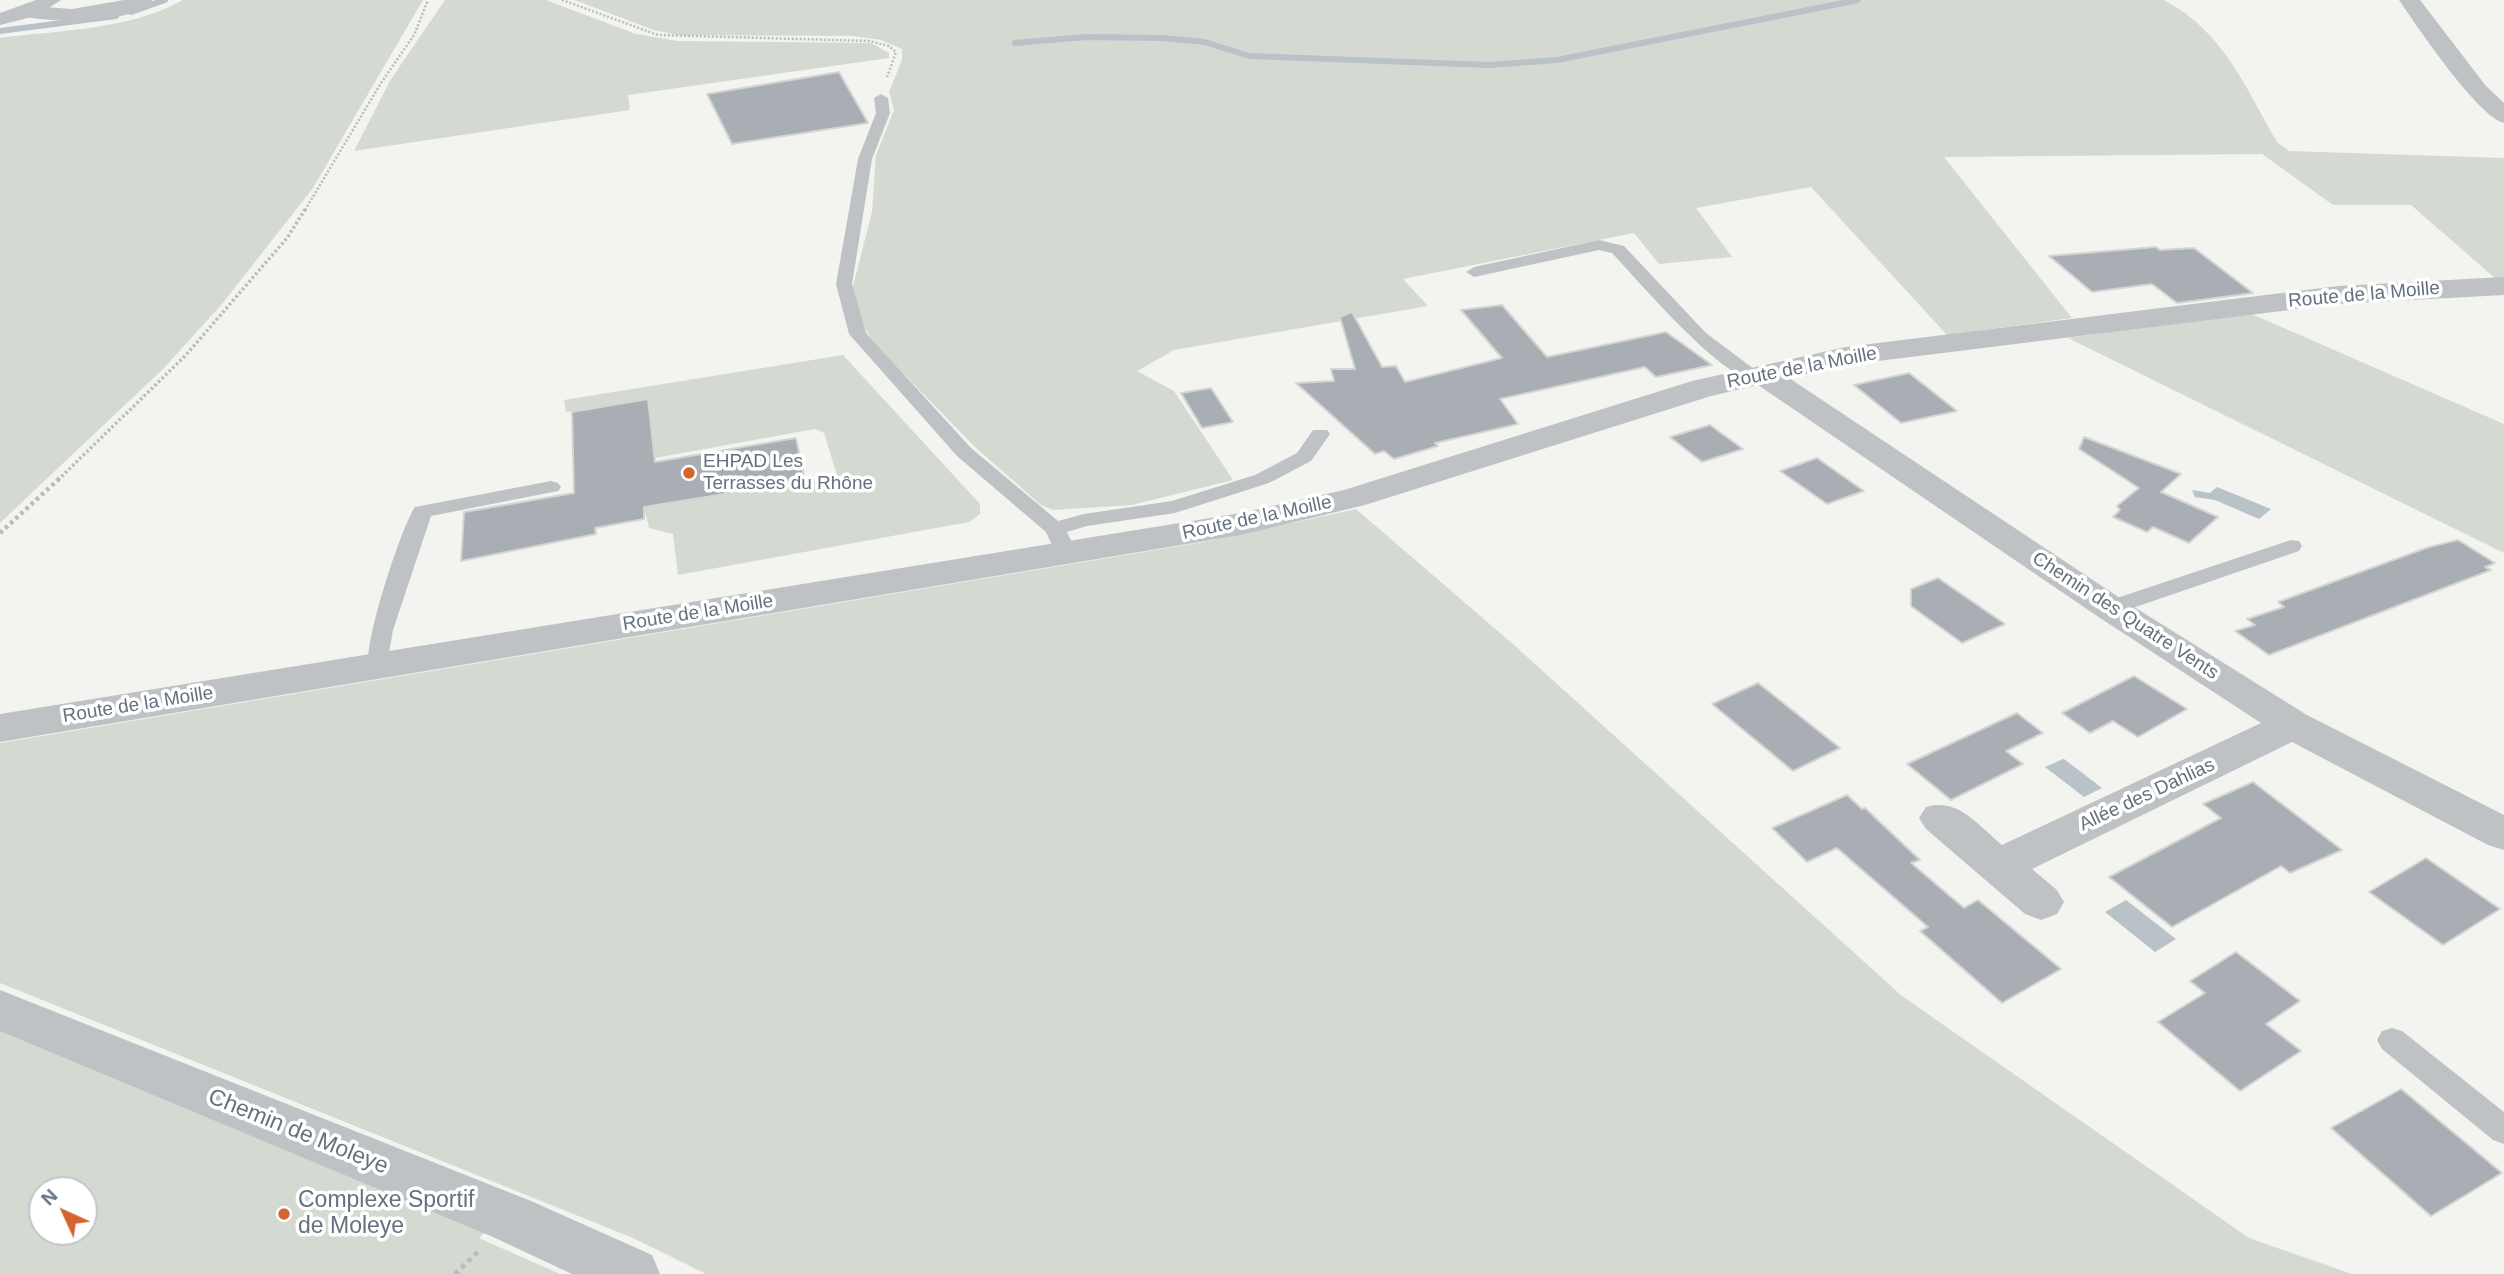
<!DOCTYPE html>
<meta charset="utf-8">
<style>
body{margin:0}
#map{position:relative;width:2504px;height:1274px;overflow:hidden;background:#f3f4f0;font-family:Helvetica,sans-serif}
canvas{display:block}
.north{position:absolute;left:28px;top:1176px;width:70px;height:70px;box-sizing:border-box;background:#fff;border:2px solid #c1c6cb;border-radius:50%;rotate:315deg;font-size:19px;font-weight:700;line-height:28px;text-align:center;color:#65717e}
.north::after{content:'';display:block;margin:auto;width:24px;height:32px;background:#d46530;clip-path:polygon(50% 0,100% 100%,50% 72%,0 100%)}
</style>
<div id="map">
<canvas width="2504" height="1274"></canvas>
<div class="north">N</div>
</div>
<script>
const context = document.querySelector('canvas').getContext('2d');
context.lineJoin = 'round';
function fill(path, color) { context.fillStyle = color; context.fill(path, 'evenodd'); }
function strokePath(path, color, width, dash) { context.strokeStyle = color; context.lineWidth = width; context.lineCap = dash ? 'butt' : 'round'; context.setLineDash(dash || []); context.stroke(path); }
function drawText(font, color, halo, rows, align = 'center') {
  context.font = font + ' Helvetica,sans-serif'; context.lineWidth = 7; context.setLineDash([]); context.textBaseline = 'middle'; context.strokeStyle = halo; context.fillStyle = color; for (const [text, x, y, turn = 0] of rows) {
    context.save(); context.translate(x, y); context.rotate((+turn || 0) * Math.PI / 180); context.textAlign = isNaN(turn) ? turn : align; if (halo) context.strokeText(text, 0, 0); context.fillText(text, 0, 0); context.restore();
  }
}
fill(new Path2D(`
 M183,0H423L313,188L222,304L164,368L0,523V38C60,30 130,30 183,0Z
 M445,0H546L636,34L678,41L871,43L889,53V58L628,95L630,110L354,151L391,79Z
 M574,0H2164C2224,32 2244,85 2277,142L2289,151L2504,158V280H2497L2411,205H2333L2262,154L1944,157L2072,318L1947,335L1811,187L1696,208L1732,257L1659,264L1634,233L1403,279L1428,306L1174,350L1137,371L1174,391L1233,480L1132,505L1053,510L1041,505L976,448L893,363L870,337L855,311L853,286L872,212L876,155L894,110L889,92L902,60V49L881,40L854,36L677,35L654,30Z
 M2247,312L2504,424V553L2068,338Z
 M843,355L980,504V514L969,522L678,575L673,534L649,528L644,507L769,485L770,487L806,481L828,482L836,472L824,433L815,429L655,458L648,399L566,412L564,400Z
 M1356,509L1514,645L1902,996L2249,1238L2352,1274H706L633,1238L0,983V743L1209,541Z
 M0,1014L492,1226L479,1238L560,1274H0ZM42,1190H84V1232H42Z`), '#d4dad1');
fill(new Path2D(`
 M2217,487L2271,509L2259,519L2215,500L2195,497L2192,490L2210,493Z
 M2063,759H2064L2102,788L2084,797L2045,767Z
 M2126,900L2176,939L2155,952L2105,912Z`), '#b9c2c7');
strokePath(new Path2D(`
 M131,12L165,0
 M0,31L116,16
 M1015,43L1086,37L1162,38L1205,42L1249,56L1489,65L1557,60L1858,0`), '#b9c2c7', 6);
const building = new Path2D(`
 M839,72L868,123L732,144L707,94Z
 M2156,247L2160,250L2194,248L2253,293L2177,303L2152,284L2092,292L2049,256Z
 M1502,305L1547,357L1666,332L1712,365L1656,377L1645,367L1500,399L1518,424L1435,443L1438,446L1394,459L1384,451L1375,454L1296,383L1334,381L1331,369H1355L1340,317L1352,312L1382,367L1396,366L1405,382L1502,358L1461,310Z
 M1909,373L1957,411L1901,423L1854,385Z
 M1211,388L1233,422L1202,428L1181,393Z
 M648,399L655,462L796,438L805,481L644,507V519L595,528L596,534L461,561L464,512L574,493L572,412Z
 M1710,425L1743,449L1702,462L1670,437Z
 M2084,437L2181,474L2161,492L2218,517L2189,543L2153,527L2147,532L2113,517L2120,510L2117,506L2139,488L2079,449Z
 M1817,458L1864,491L1827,504L1780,471Z
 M2458,540L2495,563L2485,567L2491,570L2269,655L2235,631L2255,625L2247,619L2284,607L2278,602L2429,547Z
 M1938,578L2005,624L1962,643L1911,606V589Z
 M2134,676L2187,709L2138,737L2113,721L2090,733L2062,713Z
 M1758,683L1840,748L1793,771L1712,704Z
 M2017,713L2043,733L2006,751L2023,764L1951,800L1907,764Z
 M2253,782L2342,850L2290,873L2281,866L2172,927L2109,877L2221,818L2203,804Z
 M1847,795L1862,809L1865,808L1920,860L1911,863L1964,908L1978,900L2061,969L2002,1003L1920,931L1928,927L1837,848L1807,862L1772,828Z
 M2426,858L2500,909L2443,945L2369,892Z
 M2236,952L2300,1001L2266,1024L2301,1051L2240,1091L2158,1022L2205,993L2190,981Z
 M2401,1089L2502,1173L2431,1216L2331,1128Z`);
fill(building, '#a8aeb3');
strokePath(building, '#d4d5d3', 2);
strokePath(new Path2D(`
 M562,0L658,35L869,41L889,46L896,52L887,77
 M305,210L381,83L414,35L428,0`), '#b9bbbd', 2.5, [2, 2]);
strokePath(new Path2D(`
 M58,480L186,355L287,238L306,208`), '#b9bbbd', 3.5, [2.5, 2.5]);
strokePath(new Path2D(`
 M0,533L60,478`), '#b9bbbd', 4.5, [3.5, 3.5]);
strokePath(new Path2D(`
 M455,1274L479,1251`), '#b9bbbd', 5, [4.5, 4.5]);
fill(new Path2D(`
 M881,94L888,98L890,113L872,159L852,284L866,333L971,448L1058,521L1084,514L1172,501L1255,475L1297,453L1313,430H1327L1330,434L1311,461L1269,483L1175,513L1087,526L1067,532L1077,553L1066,559L1058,558L1046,532L957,456L849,334L836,284L858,159L876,113L874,98Z
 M1599,240L1624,246L1706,333L1758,372L1760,376L1758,380C1728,387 1635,277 1612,253L1599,250L1474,277L1466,272L1474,267Z
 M551,481L558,483L561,487L558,491L431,516L393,630L386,670H370C359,654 402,525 415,507Z
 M2291,540L2299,541L2302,546L2299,551L2118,613H2102L2099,608L2102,603Z
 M2392,1028L2402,1031L2504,1112V1144L2493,1140L2382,1049L2377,1040L2382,1031Z`), '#bfc2c5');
fill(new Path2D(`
 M124,0H153C136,25 49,23 22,16L19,12L29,6L72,9Z
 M2399,0H2420L2486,86L2504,103V123C2477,116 2417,26 2399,0Z
 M2504,277V295L2338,304L1846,365L1789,378L2123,600L2307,715L2504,815V850L2488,845L2292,742L2032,869L2057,890L2064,902L2057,914L2041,920L2025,914L1926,829L1919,818L1926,807C1958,797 1978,825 2002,845L2261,723L2097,616L1758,385L1711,396L1365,505L1241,535L0,742V714L1241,513L1344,490L1692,381L1846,347L2338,286Z
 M0,990L531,1201L652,1255L660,1274H572L493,1237L0,1031Z`), '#bfc2c5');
fill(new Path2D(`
 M36,0H61L36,16L0,25V13Z`), '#bfc2c5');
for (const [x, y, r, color] of [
 [689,473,7,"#d46530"],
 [284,1214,7,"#d46530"]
]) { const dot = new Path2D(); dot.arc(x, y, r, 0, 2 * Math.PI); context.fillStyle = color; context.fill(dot); strokePath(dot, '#fff', 2.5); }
drawText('19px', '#65717e', '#fff', [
 ["Route de la Moille",2364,295,-5],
 ["Route de la Moille",1802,368,-11],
 ["Route de la Moille",1257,518,-12],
 ["Route de la Moille",698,613,-9],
 ["Chemin des Quatre Vents",2125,616,33],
 ["Route de la Moille",138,705,-9],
 ["Allée des Dahlias",2147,795,-25]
]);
drawText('19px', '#65717e', '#fff', [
 ["EHPAD Les",703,462],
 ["Terrasses du Rhône",703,484]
], 'left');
drawText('23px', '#65717e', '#fff', [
 ["Chemin de Moleye",298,1132,22]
]);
drawText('23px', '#65717e', '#fff', [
 ["Complexe Sportif",298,1201],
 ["de Moleye",298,1227]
], 'left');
</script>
